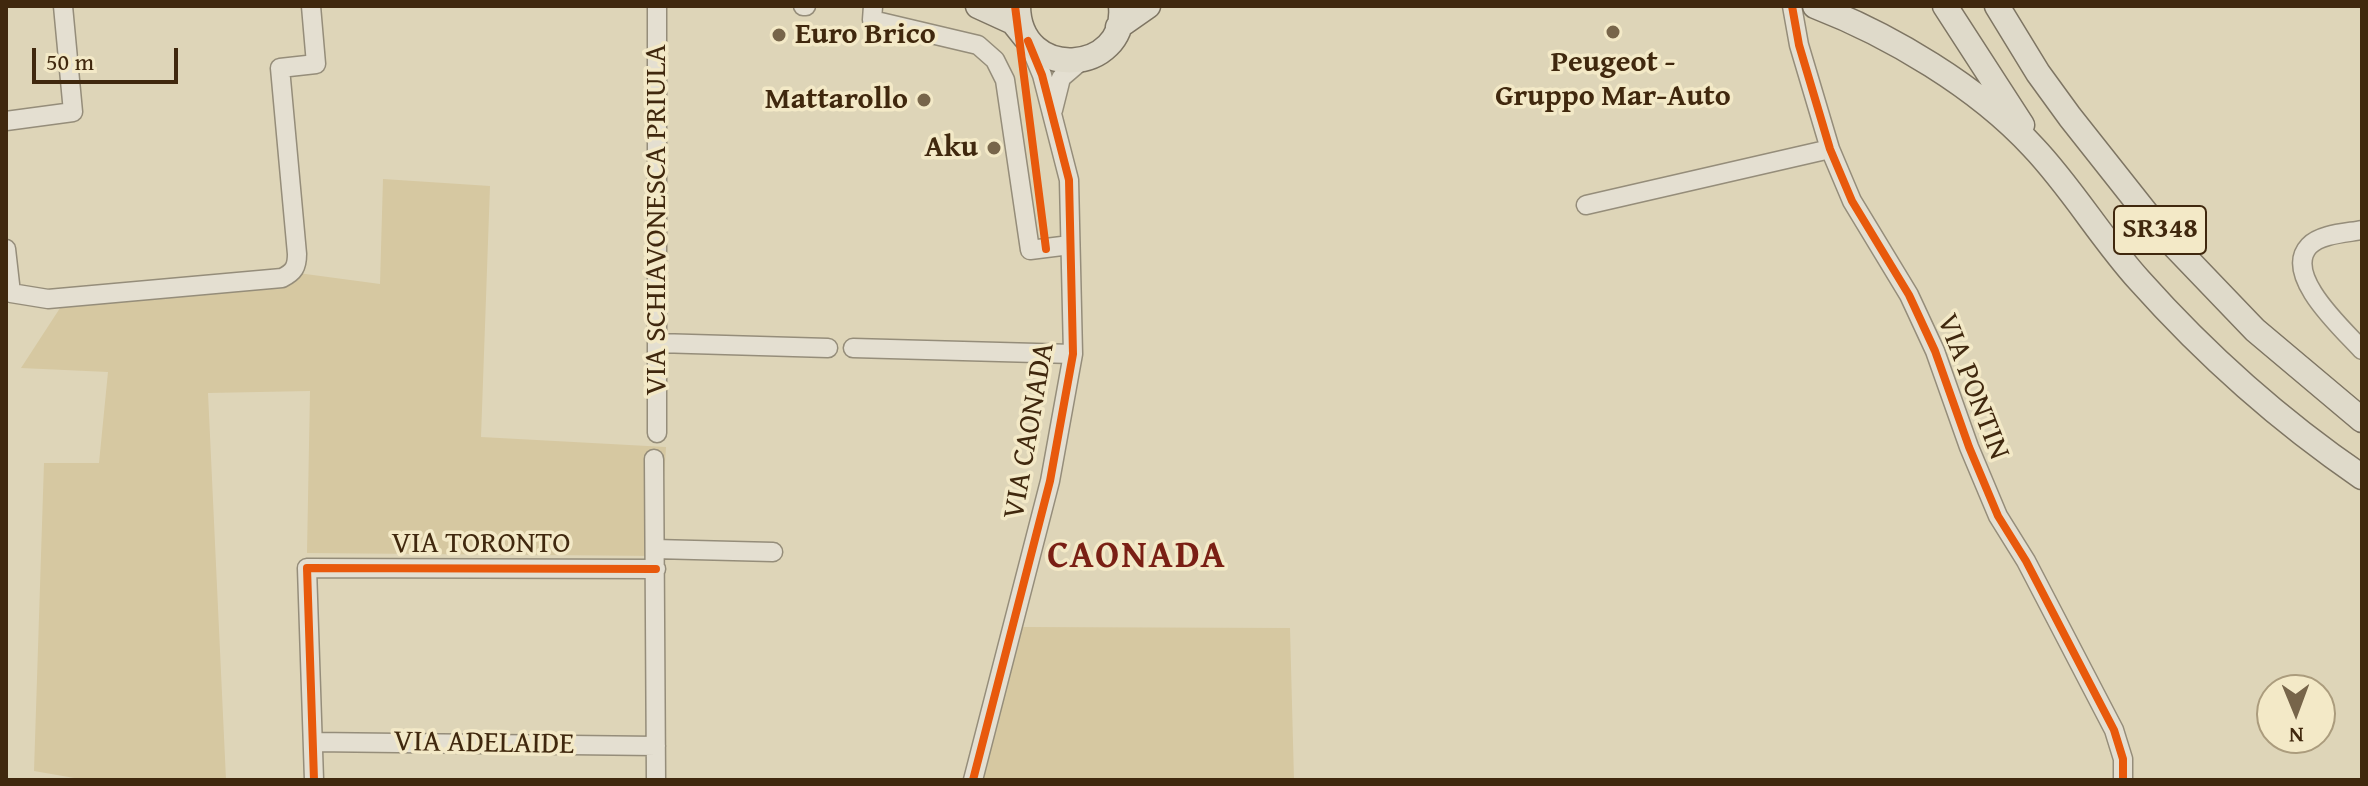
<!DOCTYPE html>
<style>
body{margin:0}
#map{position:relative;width:2368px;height:786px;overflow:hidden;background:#ded5b8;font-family:"Gentium Book Plus",serif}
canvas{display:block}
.frame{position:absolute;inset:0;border:8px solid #40280e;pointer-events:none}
.north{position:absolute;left:2256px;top:674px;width:80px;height:80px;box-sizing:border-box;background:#f3e9c7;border:2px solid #ab9c7d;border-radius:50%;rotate:179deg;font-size:22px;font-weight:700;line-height:32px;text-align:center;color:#40280e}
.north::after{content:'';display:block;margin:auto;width:28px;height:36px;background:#77654a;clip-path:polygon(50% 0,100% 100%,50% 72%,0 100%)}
.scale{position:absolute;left:32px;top:48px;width:146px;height:36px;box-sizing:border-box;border:4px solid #40280e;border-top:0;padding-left:10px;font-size:24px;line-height:28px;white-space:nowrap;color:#40280e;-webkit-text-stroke:6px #f3e9c7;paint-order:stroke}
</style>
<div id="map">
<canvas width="2368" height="786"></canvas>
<div class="frame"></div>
<div class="north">N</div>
<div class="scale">50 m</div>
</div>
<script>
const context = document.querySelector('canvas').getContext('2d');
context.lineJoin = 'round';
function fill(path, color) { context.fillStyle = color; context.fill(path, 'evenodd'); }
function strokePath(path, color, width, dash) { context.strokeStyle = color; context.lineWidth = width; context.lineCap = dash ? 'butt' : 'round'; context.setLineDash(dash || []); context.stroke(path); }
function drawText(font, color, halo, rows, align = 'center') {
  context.font = font + ' "Gentium Book Plus",serif'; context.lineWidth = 7; context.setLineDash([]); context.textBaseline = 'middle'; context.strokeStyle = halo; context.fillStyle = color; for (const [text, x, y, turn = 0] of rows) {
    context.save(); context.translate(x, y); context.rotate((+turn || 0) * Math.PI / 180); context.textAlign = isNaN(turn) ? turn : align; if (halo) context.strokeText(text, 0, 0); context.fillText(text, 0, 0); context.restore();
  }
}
fill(new Path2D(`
 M383,179L490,186L481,437L666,447L659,556L307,553L310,391L208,393L226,780H86L34,771L44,463H99L108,372L21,368L62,305L298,273L380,284Z
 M1021,627L1290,628L1294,780H980Z`), '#d6c8a1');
const minor = new Path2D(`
 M657,6V433
 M803,6H806
 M873,6L872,20L978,45L995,60L1005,80L1030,250L1070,245
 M1792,6L1799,45L1830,149L1852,201L1909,295L1935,351L1969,447L1998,516L2026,561L2114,730L2123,759V780
 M1053,110L1061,78L1082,60
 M6,121L73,112L63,6
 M1586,205L1830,149
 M2362,230C2346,233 2320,234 2309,246C2282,275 2344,330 2362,350
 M6,249L11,293L48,299L282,278C294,272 297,267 297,254L280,68L316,64L311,6
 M657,343L828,348
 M853,348L1073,354
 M654,459L656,780
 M655,549L773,552
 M313,742L656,746
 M314,780L307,568L656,569
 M973,780L1050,481L1073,354L1069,180L1042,75L1028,41`);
const major = new Path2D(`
 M978,6L1013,22L1025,37
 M1018,6C1019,83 1128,74 1121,6
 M1815,6C1890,35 1978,87 2033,147C2072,188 2101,238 2139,280C2205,354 2280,421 2362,477
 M1945,6L2022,125
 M1997,6L2038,73L2070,117L2161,232L2255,330L2362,420
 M1118,27L1148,6`);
strokePath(minor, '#958d7a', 21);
strokePath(major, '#7e7563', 27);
strokePath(minor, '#e4dfd1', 18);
strokePath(major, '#dfdaca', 24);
strokePath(new Path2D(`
 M1015,6L1046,249
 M1792,6L1799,45L1830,149L1852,201L1909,295L1935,351L1969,447L1998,516L2026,561L2114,730L2123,759V780
 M314,780L307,568L656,569
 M973,780L1050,481L1073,354L1069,180L1042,75L1028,41`), '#e8590c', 8);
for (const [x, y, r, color] of [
 [1613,32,8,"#77654a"],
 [779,35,8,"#77654a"],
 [924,100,8,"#77654a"],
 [994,148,8,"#77654a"]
]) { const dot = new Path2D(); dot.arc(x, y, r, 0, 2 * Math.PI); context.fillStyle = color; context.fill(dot); strokePath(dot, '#f3e9c7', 3); }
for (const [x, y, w] of [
 [2160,230,92]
]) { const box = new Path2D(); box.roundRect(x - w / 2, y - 24, w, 48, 6); context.fillStyle = '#f3e9c7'; context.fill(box); strokePath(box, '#40280e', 2); }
drawText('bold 28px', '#40280e', null, [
 ["SR348",2160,230]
]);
drawText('bold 30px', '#40280e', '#f3e9c7', [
 ["Euro Brico",795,35,"left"],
 ["Peugeot -",1613,63,"center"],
 ["Gruppo Mar-Auto",1613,97,"center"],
 ["Mattarollo",908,100],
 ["Aku",978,148]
], 'right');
drawText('30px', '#40280e', '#f3e9c7', [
 ["VIA SCHIAVONESCA PRIULA",657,220,-90],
 ["VIA PONTIN",1972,387,69],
 ["VIA CAONADA",1030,431,-80],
 ["VIA TORONTO",481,544],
 ["VIA ADELAIDE",484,744,1]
]);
context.letterSpacing = '2px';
drawText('bold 38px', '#7a1f14', '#f3e9c7', [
 ["CAONADA",1137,557]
]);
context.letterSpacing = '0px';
</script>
